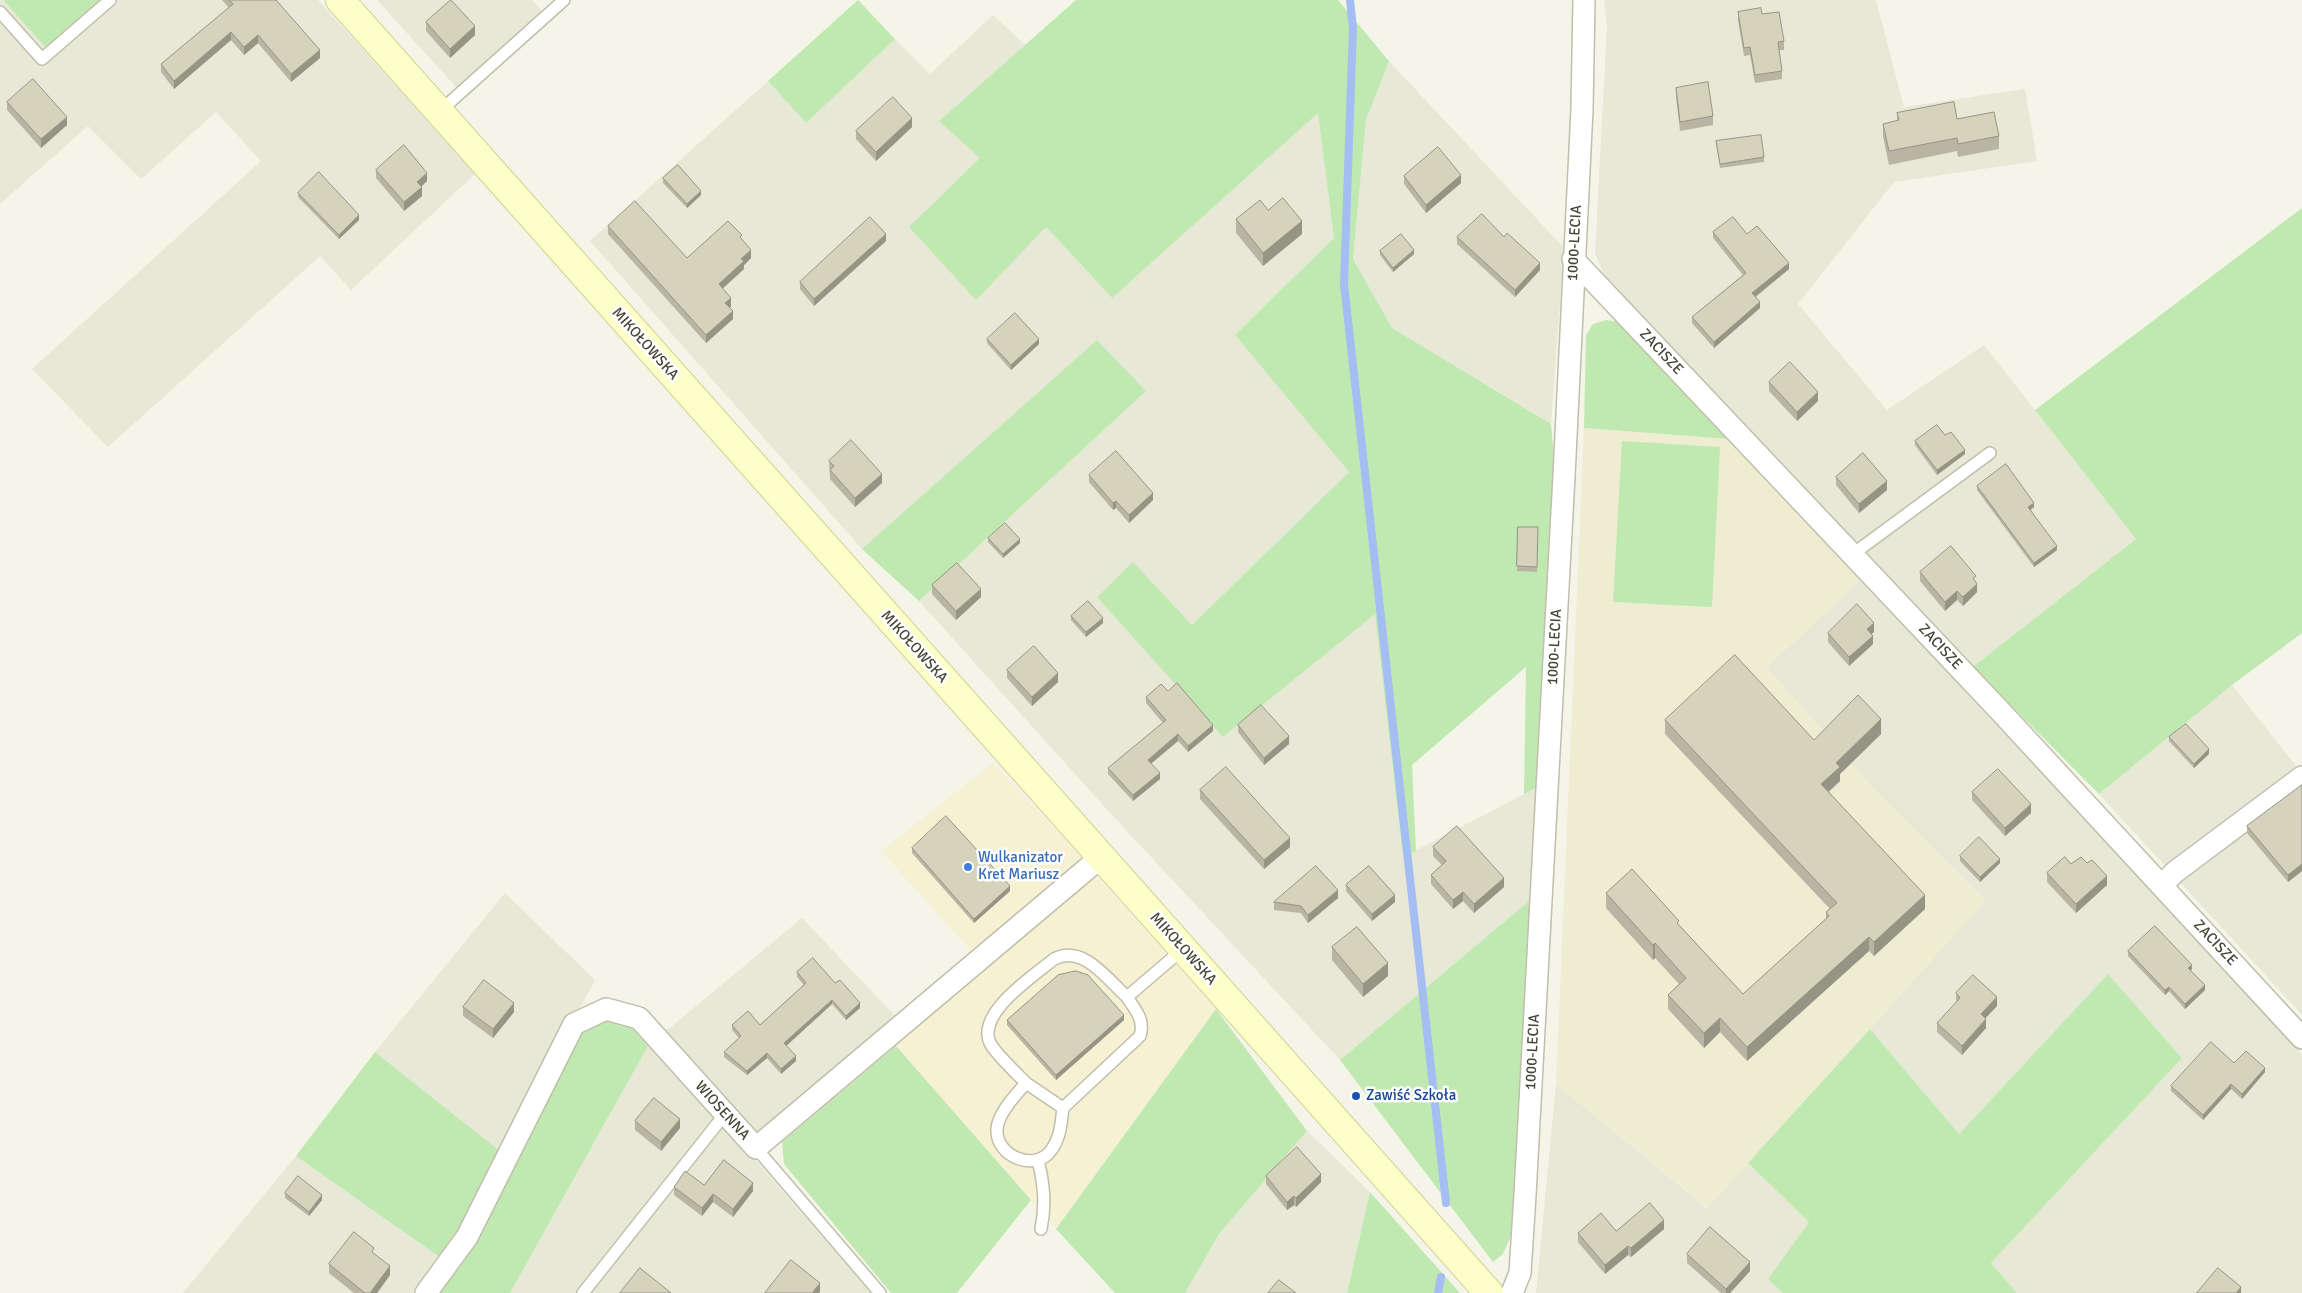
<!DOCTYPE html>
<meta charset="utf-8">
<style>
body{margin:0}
canvas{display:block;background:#f4f4e8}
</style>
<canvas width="2302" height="1293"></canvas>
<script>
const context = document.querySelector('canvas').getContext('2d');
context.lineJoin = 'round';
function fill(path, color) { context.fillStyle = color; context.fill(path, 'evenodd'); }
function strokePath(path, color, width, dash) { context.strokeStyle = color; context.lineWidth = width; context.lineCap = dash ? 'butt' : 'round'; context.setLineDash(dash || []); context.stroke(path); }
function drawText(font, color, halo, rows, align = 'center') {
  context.font = font + ' Signika,sans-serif'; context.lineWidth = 5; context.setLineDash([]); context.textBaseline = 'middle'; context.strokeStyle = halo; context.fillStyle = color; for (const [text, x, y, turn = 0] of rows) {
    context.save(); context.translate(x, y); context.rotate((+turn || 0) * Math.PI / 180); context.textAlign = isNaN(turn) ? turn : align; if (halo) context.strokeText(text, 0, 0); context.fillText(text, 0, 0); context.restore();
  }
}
fill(new Path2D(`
 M0,0H3L48,50L104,0H318L475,174L351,290L320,256L108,447L32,369L261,161L216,112L141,179L88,126L0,204Z
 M377,0H532L547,17L466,98Z
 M1604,0H1876L1904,107L2025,89L2037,161L1894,182L1798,304L1887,410L1984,345L2136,539L1956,681L2238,983L2302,1055V1293H2017L1991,1263L2182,1058L2108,974L1959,1134L1870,1029L1985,900L1872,787L1767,667L1861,579L1777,484L1791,474L1609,287L1595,253L1607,26Z
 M993,15L1025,45L939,121L981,158L1111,297L1318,112L1335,238L1235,335L1349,472L1192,625L1133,562L1223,737L1375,613L1403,857L1536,788L1535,896L1340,1060L1111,814L919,601L1146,391L1096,341L862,549L590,241L768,81L806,123L895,39L930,74Z
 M1389,61L1564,248L1551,424L1392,328L1353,259L1366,120Z
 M2232,685L2300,771L2302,770V1015L2099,794Z
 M505,893L595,980L501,1152L375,1052Z
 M802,918L897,1018L745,1148L871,1293H510L648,1046Z
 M1556,1084L1707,1208L1748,1163L1809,1222L1769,1279L1783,1293H1536Z
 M1307,1131L1370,1192L1347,1293H1185L1219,1234Z
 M296,1156L456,1269L437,1293H183Z`), '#e8e8d6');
fill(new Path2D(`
 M993,763L1084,860L973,953L881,851Z
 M1094,873L1216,1009L1056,1229L896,1046Z`), '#f6f1d3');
fill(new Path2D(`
 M1584,428L1729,439L1777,484L1861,579L1767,667L1872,787L1985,901L1708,1208L1556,1084Z`), '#eeedd2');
fill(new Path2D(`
 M3,0H104L48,50Z
 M858,0L895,39L806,123L768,81Z
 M1076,0H1338L1389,61L1366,120L1353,259L1392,328L1551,424L1555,469L1536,788L1524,794L1526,667L1412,765L1416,851L1403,857L1375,614L1223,737L1097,597L1133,562L1192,625L1349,472L1235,335L1334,238L1318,113L1112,298L1046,227L976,300L909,227L980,158L939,121Z
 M2302,208V633L2232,685L2099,794L1973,667L2136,539L2035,410Z
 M1606,320L1625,323L1729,439L1584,428L1586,335L1593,324Z
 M1097,340L1146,391L919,601L862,549Z
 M1622,441L1720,447L1712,607L1613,602Z
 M1535,896L1512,1233L1503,1254L1493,1262L1340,1060Z
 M2108,974L2182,1058L1991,1263L2017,1293H1783L1768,1279L1809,1222L1748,1163L1870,1029L1959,1134Z
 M1216,1009L1307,1131L1219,1234L1185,1293H1115L1056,1229Z
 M601,1016L630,1026L648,1046L510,1293H437L578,1030Z
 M896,1046L1031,1200L957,1293H891L784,1164L782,1142Z
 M375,1052L501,1152L445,1261L296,1156Z
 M1370,1192L1460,1293H1347Z`), '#c0e9b1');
strokePath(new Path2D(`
 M1350,0L1353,28L1344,284L1446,1203
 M1438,1293L1441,1277`), '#a4bdf2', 8);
const service = new Path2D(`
 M0,12L42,59L110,0
 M439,112L564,0
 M1853,554L1990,453
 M1026,1083C1017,1074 995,1053 990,1043C976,1013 1035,975 1054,959C1083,944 1107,979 1127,997
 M1063,1108L1026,1083C1016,1095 998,1113 997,1129C995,1157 1037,1173 1052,1149C1061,1136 1061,1123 1063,1108L1140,1036C1145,1020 1136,1011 1127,997L1183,949
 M756,1148L880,1293
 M1038,1160C1044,1185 1046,1204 1041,1229
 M583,1293L725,1114`);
const minor = new Path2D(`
 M1573,259L2001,712L2302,1038
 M2162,885L2175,872L2302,777
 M426,1293L467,1237L574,1024L606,1009L639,1018L756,1148L1101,857
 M1512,1293L1520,1273L1525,1195L1564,476L1582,109L1584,0`);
const secondary = new Path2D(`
 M340,0L1489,1293`);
strokePath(service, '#c0bfab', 14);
strokePath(minor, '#c0bfab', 24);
strokePath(secondary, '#d1d296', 30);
strokePath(service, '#fff', 11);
strokePath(minor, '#fff', 21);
strokePath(secondary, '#fdffc8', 28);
fill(new Path2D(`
 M222,0H276L320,58L291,82L258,43L244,55L231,40L174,89L161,72V64L229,8Z
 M1738,12L1762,14L1784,41V50H1779L1782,71V79L1755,83L1750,55L1744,56L1738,20Z
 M426,22L475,35L450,58L426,31Z
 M1676,88L1713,116V125L1680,131L1676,97Z
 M7,102L67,125L41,148L7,110Z
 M1897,113L1957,119L1999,136V149L1958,157L1957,151L1889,165L1883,137V124L1897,121Z
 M912,127L876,161L856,139V131Z
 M1716,141L1764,157V162L1720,168Z
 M376,170L427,181L421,187L422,196L404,211L376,178Z
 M1404,176L1461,183L1426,213L1404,184Z
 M663,178L701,195L687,208L663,183Z
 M298,193L359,220L339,239L298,197Z
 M1268,210L1302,234L1263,266L1236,233V219Z
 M608,226L687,258L742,240L751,258L744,265V269L722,288L731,306L730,307L733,319L706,343L608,234Z
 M1713,232L1747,234L1789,269L1756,297L1760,308L1714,348L1692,323V317L1743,275L1713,238Z
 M1457,237H1504L1540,270L1515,297L1457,244Z
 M886,241L814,306L800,289V282Z
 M1380,251L1414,254L1393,272L1380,255Z
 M987,339L1039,344L1011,370L987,343Z
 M1769,382L1818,401L1797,421L1769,391Z
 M1945,435L1965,454L1937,475L1915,445V441Z
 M829,461L882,483L855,507L830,479Z
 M1089,475L1153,500L1129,523L1116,508L1113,510L1089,482Z
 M1836,477L1887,490L1859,513L1836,485Z
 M1977,486L2034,507L2030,510L2057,550L2034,567L1977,490Z
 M1518,527H1538L1537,572L1517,571Z
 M988,538L1020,543L1003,558L988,542Z
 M1920,572L1976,582L1977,592L1963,606L1957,600L1945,611L1920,581Z
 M932,585L981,597L956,620L932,594Z
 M1071,616L1103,623L1086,637L1071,620Z
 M1874,632L1871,634L1873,644L1849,666L1828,642V633Z
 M1007,670L1058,682L1032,706L1007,678Z
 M1168,691L1213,731L1188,752L1178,741L1151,764L1160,779L1133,801L1108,774V768L1163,723L1146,703V697Z
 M1665,720L1814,740L1881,734L1840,774V781L1829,792L1925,909L1874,956L1869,951L1747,1061L1720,1032L1704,1048L1668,1009V995L1679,984L1655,958L1653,960L1606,908V893L1679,925L1743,994L1826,919V912L1830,909L1665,734Z
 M1238,725L1289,744L1264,765L1238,732Z
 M2169,737L2209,754L2194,768L2169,741Z
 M2302,785V871L2288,882L2247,833V826Z
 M1200,790L1290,847L1264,869L1200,799Z
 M1972,792L2031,813L2005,836L1972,800Z
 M1433,847L1504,887L1474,913L1463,901L1453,909L1431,884V875L1442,865L1433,856Z
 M912,848L1010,891L974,923L912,853Z
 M1960,856L2000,863L1980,882L1960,861Z
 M2071,864L2107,885L2076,913L2047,882V873Z
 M1346,885L1395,902L1372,921L1346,891Z
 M1338,898L1308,923L1301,913L1274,910V902Z
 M1332,947L1388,976L1363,997L1332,960Z
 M2128,951L2192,969L2191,971L2205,990L2185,1009L2169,991L2165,995L2128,956Z
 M797,972L835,983L860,1008L846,1020L832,1004L786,1046L796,1061L781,1074L767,1058L747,1075L724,1057V1052L739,1038L732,1030V1025H760L804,985L797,977Z
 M1956,993L1997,1006L1985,1018L1986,1028L1962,1055L1937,1032V1023L1956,1003Z
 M463,1007L514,1012L493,1038L463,1016Z
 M1007,1020H1124L1056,1080L1007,1025Z
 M2234,1063L2265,1072L2242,1099L2231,1089L2203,1120L2171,1091V1086Z
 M635,1121L680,1128L661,1151L635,1130Z
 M1266,1176L1321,1182L1296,1207L1294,1205L1287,1210L1266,1184Z
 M704,1185L753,1191L733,1217L713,1202L702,1216L674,1195V1187Z
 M285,1193L322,1200L309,1216L285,1198Z
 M1664,1229L1631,1257L1628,1255L1605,1274L1578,1242V1233Z
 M374,1254L390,1275L377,1293H354L329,1273V1264Z
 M1687,1254L1750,1271L1730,1293H1721L1687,1263Z`), '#b8b5a3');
fill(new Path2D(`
 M475,26V35L450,58V49Z
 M231,32V40L174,89V81Z
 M258,35V43L244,55V47Z
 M320,50V58L291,82V74Z
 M67,117V125L41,148V139Z
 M912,118V127L876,161V152Z
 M427,173V181L417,190V182Z
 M1461,175V183L1426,213V205Z
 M422,187V196L404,211V202Z
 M701,191V195L687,208V204Z
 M359,215V220L339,239V235Z
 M1302,221V234L1263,266V253Z
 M886,234V241L814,306V299Z
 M751,250V258L744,265V269L719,292V284L741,259Z
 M1414,250V254L1393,272V268Z
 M1540,263V270L1515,297V290Z
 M1789,263V269L1752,299V293Z
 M731,298V306L725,311V303Z
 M1760,302V308L1714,348V342Z
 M733,311V319L706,343V335Z
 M1039,339V344L1011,370V365Z
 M1818,392V401L1797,421V412Z
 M1965,450V454L1937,475V470Z
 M882,474V483L855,507V498Z
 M1887,481V490L1859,513V504Z
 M1153,493V500L1129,523V515Z
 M1116,501V508L1113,510V503Z
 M2034,503V507L2028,512V507Z
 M1020,539V543L1003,558V554Z
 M2057,546V550L2034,567V563Z
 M1977,584V592L1963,606V597Z
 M981,589V597L956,620V611Z
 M1957,591V600L1945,611V602Z
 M1103,618V623L1086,637V632Z
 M1874,623V632L1867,638V629Z
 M1873,636V644L1849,666V657Z
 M1058,673V682L1032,706V697Z
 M1881,719V734L1840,774V781L1821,798V784L1836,763Z
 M1213,725V731L1188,752V746Z
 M1178,734V741L1148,766V760Z
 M1289,736V744L1264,765V758Z
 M2209,749V754L2194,768V764Z
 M1160,773V779L1133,801V795Z
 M2031,804V813L2005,836V828Z
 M1290,838V847L1264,869V860Z
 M2000,859V863L1980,882V877Z
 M2302,864V871L2288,882V875Z
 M2107,876V885L2076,913V904Z
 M1504,878V887L1474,913V904Z
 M1010,886V891L974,923V919Z
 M1338,890V898L1308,923V915Z
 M1463,892V901L1453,909V900Z
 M1395,895V902L1372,921V914Z
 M1925,895V909L1874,956V942Z
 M1869,937V951L1747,1061V1047Z
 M1655,943V958L1653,960V945Z
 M1388,963V976L1363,997V984Z
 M2192,965V969L2188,973V968Z
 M2205,985V990L2185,1009V1004Z
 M2169,987V991L2165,995V990Z
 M1997,997V1006L1981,1023V1014Z
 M832,1000V1004L784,1048V1043Z
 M514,1003V1012L493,1038V1029Z
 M860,1003V1008L846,1020V1016Z
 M1124,1015V1020L1056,1080V1075Z
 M1720,1018V1032L1704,1048V1033Z
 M1986,1019V1028L1962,1055V1046Z
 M767,1053V1058L747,1075V1071Z
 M796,1056V1061L781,1074V1069Z
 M2265,1068V1072L2242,1099V1094Z
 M2231,1084V1089L2203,1120V1115Z
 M680,1119V1128L661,1151V1142Z
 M1321,1174V1182L1296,1207V1198Z
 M753,1183V1191L733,1217V1209Z
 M713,1194V1202L702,1216V1208Z
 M322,1195V1200L309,1216V1212Z
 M1294,1196V1205L1287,1210V1202Z
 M1664,1220V1229L1631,1257V1248Z
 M1628,1246V1255L1605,1274V1265Z
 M1750,1262V1271L1730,1293H1726V1289Z
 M390,1266V1275L377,1293H370Z
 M820,1283V1292L819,1293H812Z
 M2241,1287V1293H2236Z`), '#969484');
const building = new Path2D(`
 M229,0H276L320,50L291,74L258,35L244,47L231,32L174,81L161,64L233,4Z
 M451,0L475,26L450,49L426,22Z
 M1761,8L1762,14L1779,12L1784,41L1778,42L1782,71L1755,75L1750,47L1744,48L1738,12Z
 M33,79L67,117L41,139L7,102Z
 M1708,82L1713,116L1680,122L1676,88Z
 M893,97L912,118L876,152L856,131Z
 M1954,102L1957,119L1994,112L1999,136L1958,144L1957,138L1889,151L1883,124L1899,120L1897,113Z
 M1761,135L1764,157L1720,164L1716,141Z
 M404,145L427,173L417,182L422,187L404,202L376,170Z
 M1438,147L1461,175L1426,205L1404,176Z
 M678,165L701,191L687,204L663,178Z
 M319,172L359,215L339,235L298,193Z
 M1283,198L1302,221L1263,253L1236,219L1260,200L1268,210Z
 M635,201L687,258L728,221L742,235L740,237L751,250L741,259L744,261L719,284L731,298L725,303L733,311L706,335L608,226Z
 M1482,214L1504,237L1507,233L1540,263L1515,290L1457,237Z
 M870,217L886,234L814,299L800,282Z
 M1733,217L1747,234L1757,226L1789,263L1752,293L1760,302L1714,342L1692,317L1746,273L1713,232Z
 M1401,234L1414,250L1393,268L1380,251Z
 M1015,313L1039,339L1011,365L987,339Z
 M1790,362L1818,392L1797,412L1769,382Z
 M1937,425L1945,435L1951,432L1965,450L1937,470L1915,441Z
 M851,440L882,474L855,498L830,470L834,466L829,461Z
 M1116,451L1153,493L1129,515L1116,501L1113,503L1089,475Z
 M1863,453L1887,481L1859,504L1836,477Z
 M2006,464L2034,503L2028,507L2057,546L2034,563L1977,486Z
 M1005,523L1020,539L1003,554L988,538Z
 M1518,527H1538L1537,567L1517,566Z
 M1951,546L1976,576L1973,578L1977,584L1963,597L1957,591L1945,602L1920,572Z
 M957,563L981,589L956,611L932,585Z
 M1088,601L1103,618L1086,632L1071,616Z
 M1857,604L1874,623L1867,629L1873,636L1849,657L1828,633Z
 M1034,646L1058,673L1032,697L1007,670Z
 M1735,655L1814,740L1858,695L1881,719L1836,763L1840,767L1821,784L1925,895L1874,942L1869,937L1747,1047L1720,1018L1704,1033L1668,995L1686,978L1655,943L1653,945L1606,893L1632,869L1679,921L1677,923L1743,994L1829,916L1826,912L1837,903L1665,720Z
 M1177,683L1213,725L1188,746L1178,734L1148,760L1160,773L1133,795L1108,768L1166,720L1146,697L1161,684L1168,691Z
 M1261,705L1289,736L1264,758L1238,725Z
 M2186,724L2209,749L2194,764L2169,737Z
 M1226,767L1290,838L1264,860L1200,790Z
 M1998,769L2031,804L2005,828L1972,792Z
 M2302,785V864L2288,875L2247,826Z
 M946,816L1010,886L974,919L912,848Z
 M1457,826L1504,878L1474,904L1463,892L1453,900L1431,875L1446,861L1433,847Z
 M1979,837L2000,859L1980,877L1960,856Z
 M2065,857L2071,864L2081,857L2087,863L2092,860L2107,876L2076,904L2047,873Z
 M1316,866L1338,890L1308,915L1301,906L1274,902Z
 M1369,866L1395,895L1372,914L1346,885Z
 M2155,926L2192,965L2188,968L2205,985L2185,1004L2169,987L2165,990L2128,951Z
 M1357,927L1388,963L1363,984L1332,947Z
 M813,958L835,983L840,980L860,1003L846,1016L832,1000L784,1043L796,1056L781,1069L767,1053L747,1071L724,1052L741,1036L732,1025L748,1011L760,1025L806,983L797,972Z
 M1076,971L1088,975L1124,1015L1056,1075L1007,1020L1058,975Z
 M1973,975L1997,997L1981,1014L1986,1019L1962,1046L1937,1023L1960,998L1956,993Z
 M484,980L514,1003L493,1029L463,1007Z
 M2211,1042L2234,1063L2246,1051L2265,1068L2242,1094L2231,1084L2203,1115L2171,1086Z
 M654,1098L680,1119L661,1142L635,1121Z
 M1297,1147L1321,1174L1296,1198L1294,1196L1287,1202L1266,1176Z
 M724,1160L753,1183L733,1209L713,1194L702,1208L674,1187L685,1171L704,1185Z
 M298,1176L322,1195L309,1212L285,1193Z
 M1650,1203L1664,1220L1631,1248L1628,1246L1605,1265L1578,1233L1601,1213L1616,1231Z
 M1710,1227L1750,1262L1726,1289L1687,1254Z
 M354,1232L374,1248L372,1252L390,1266L370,1293H365L329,1264Z
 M791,1260L820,1283L812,1293H765Z
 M640,1268L671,1293H620Z
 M2218,1268L2241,1287L2236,1293H2197Z
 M1279,1280L1296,1293H1268Z`);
fill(building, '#d6d3bd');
strokePath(building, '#969484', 1);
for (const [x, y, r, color] of [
 [968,867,5,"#3f7fe0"],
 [1356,1096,5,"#1a4fb4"]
]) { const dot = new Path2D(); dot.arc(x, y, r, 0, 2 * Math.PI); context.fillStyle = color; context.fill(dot); strokePath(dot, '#fff', 2); }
drawText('15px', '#484637', '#fff', [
 ["1000-LECIA",1575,243,-87],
 ["MIKOŁOWSKA",645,344,48],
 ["ZACISZE",1661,352,47],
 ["MIKOŁOWSKA",914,647,48],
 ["1000-LECIA",1555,647,-87],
 ["ZACISZE",1940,647,47],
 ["ZACISZE",2215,943,47],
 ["MIKOŁOWSKA",1183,949,48],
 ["1000-LECIA",1533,1052,-87],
 ["WIOSENNA",722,1111,48]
]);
drawText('15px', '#366cbe', '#fff', [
 ["Wulkanizator",978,858],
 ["Kret Mariusz",978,875]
], 'left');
drawText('15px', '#164399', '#fff', [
 ["Zawiść Szkoła",1366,1096]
], 'left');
</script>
